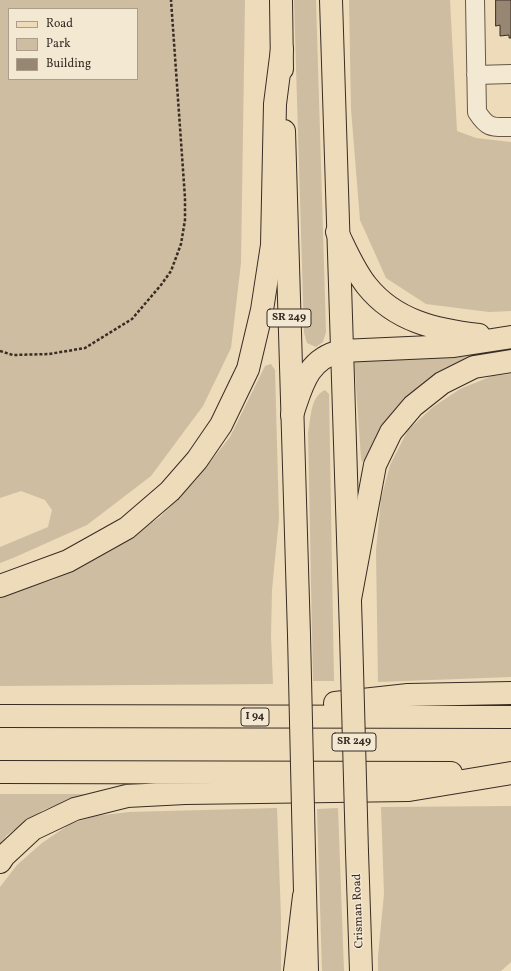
<!DOCTYPE html>
<style>
body{margin:0}
#map{position:relative;width:511px;height:971px;overflow:hidden;background:#eddbba;font-family:Vollkorn,serif}
canvas{display:block}
.legend{position:absolute;left:8px;top:8px;width:130px;height:72px;box-sizing:border-box;background:#f3e8d2;border:1px solid #a99d8d;margin:0;padding:5px 7px;list-style:none;font-size:12px;color:#392c25}
.legend li{display:flex;align-items:center;gap:8px;height:20px}
.legend b{width:20px;border:1px solid #a99d8d}
</style>
<div id="map">
<canvas width="511" height="971"></canvas>
<ul class="legend">
<li><b style="height:5px;background:#eddbba"></b>Road</li>
<li><b style="height:11px;background:#cebda1"></b>Park</li>
<li><b style="height:11px;background:#978772"></b>Building</li>
</ul>
</div>
<script>
const context = document.querySelector('canvas').getContext('2d');
context.lineJoin = 'round';
function fill(path, color) { context.fillStyle = color; context.fill(path, 'evenodd'); }
function strokePath(path, color, width, dash) { context.strokeStyle = color; context.lineWidth = width; context.lineCap = dash ? 'butt' : 'round'; context.setLineDash(dash || []); context.stroke(path); }
function drawText(font, color, halo, rows, align = 'center') {
  context.font = font + ' Vollkorn,serif'; context.lineWidth = 3; context.setLineDash([]); context.textBaseline = 'middle'; context.strokeStyle = halo; context.fillStyle = color; for (const [text, x, y, turn = 0] of rows) {
    context.save(); context.translate(x, y); context.rotate((+turn || 0) * Math.PI / 180); context.textAlign = isNaN(turn) ? turn : align; if (halo) context.strokeText(text, 0, 0); context.fillText(text, 0, 0); context.restore();
  }
}
fill(new Path2D(`
 M0,0H245L241,263L231,348L203,406L151,476L87,525L13,558L0,563V547L48,527L52,510L45,500L21,491L0,498ZM9,9H137V79H9Z
 M294,0H316L326,332L323,342L316,347L307,343L304,333Z
 M349,0H450L457,131L476,138L511,142V311L489,312L426,304L386,278L360,220L351,109Z
 M487,353V359L468,363L362,462L361,458L354,358Z
 M271,364L275,370L279,518L272,590L271,636L273,684L0,686V596L53,580L112,550L160,517L196,480L230,437L265,366Z
 M511,374V677L378,682L376,550L381,499L390,465L408,430L433,407L460,389L492,376Z
 M325,390L329,394L334,681H313L308,433C311,418 310,397 325,390Z
 M0,794H86L43,810L7,835L0,844Z
 M511,806V962L501,971H378V956L384,894L381,807Z
 M277,808L281,918V971H0V887L17,865L42,843L70,824L95,816L129,812Z
 M338,808L344,971H322L317,809Z`), '#cebda1');
const building = new Path2D(`
 M496,0H511V38H509V35L500,36V25L496,26Z`);
fill(building, '#978772');
strokePath(building, '#392c25', 1);
const minor = new Path2D(`
 M475,0L477,112C488,129 492,127 511,127
 M476,75L511,74`);
const major = new Path2D(`
 M281,0L282,69
 M331,0L351,633
 M284,131L299,635
 M304,852L307,971
 M357,852L361,971`);
const highway = new Path2D(`
 M337,232C346,250 354,270 367,286C395,321 436,330 479,335
 M292,415C302,386 307,359 341,351L454,346L511,337
 M0,586L68,561L127,528L170,491L197,460L221,425L248,369L262,310L272,245L275,104L282,49
 M350,599L375,465L391,432L413,406L442,383L474,367L511,361
 M335,703L408,695L511,693
 M0,716L511,717
 M0,772L451,773
 M0,862L4,856L33,829L75,809L127,796L185,793L409,790L511,773
 M295,971L304,896`);
strokePath(minor, '#66584a', 20);
strokePath(major, '#392c25', 24);
strokePath(highway, '#392c25', 24);
strokePath(new Path2D(`
 M0,351L13,355L49,354L85,348L132,319L161,285L171,271L181,244L185,220V198L171,0`), '#392c25', 2.5, [3, 2]);
strokePath(minor, '#f3e8d2', 18);
strokePath(major, '#eddbba', 22);
strokePath(highway, '#eddbba', 22);
const majorBridge = new Path2D(`
 M351,633L357,852
 M299,635L304,852`);
strokePath(majorBridge, '#392c25', 24, []);
strokePath(majorBridge, '#eddbba', 22);
for (const [x, y, w] of [
 [289,318,44],
 [255,717,28],
 [354,742,44]
]) { const box = new Path2D(); box.roundRect(x - w / 2, y - 9, w, 18, 3); context.fillStyle = '#f3e8d2'; context.fill(box); strokePath(box, '#392c25', 1); }
drawText('bold 11px', '#392c25', null, [
 ["SR 249",289,318],
 ["I 94",255,717],
 ["SR 249",354,742]
]);
drawText('12px', '#392c25', '#f3e8d2', [
 ["Crisman Road",359,911,-92]
]);
</script>
